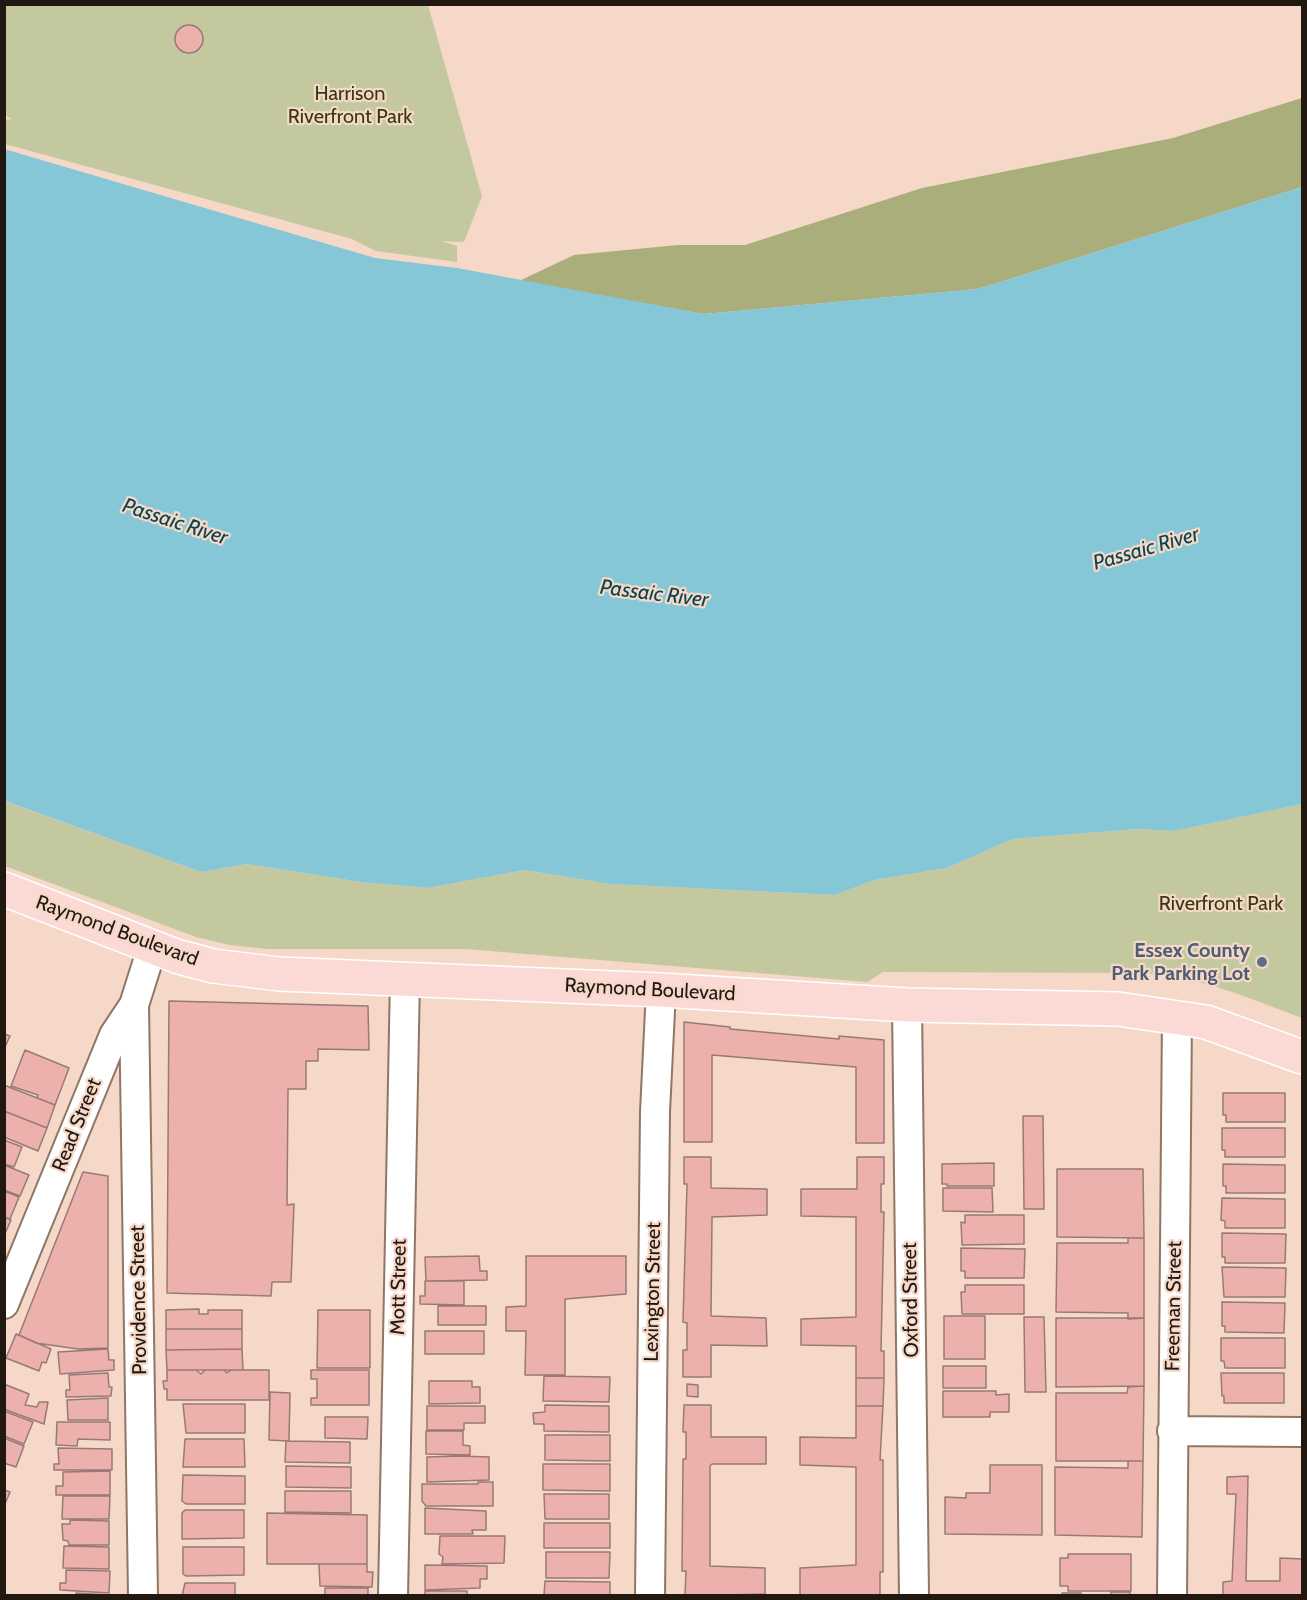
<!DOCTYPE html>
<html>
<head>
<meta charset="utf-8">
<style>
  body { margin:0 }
  #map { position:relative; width:1307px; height:1600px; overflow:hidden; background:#f5d8c7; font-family:Cabin,sans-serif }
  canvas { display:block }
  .frame { position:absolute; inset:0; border:6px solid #221812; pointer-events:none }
</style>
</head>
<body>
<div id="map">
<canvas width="1307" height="1600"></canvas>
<div class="frame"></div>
</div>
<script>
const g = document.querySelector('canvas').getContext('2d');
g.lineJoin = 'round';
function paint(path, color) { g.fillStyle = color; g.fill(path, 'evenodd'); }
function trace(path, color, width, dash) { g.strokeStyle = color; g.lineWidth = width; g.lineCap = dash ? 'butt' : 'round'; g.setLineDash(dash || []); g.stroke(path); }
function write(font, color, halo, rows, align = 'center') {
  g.font = font + ' Cabin,sans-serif'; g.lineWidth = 4.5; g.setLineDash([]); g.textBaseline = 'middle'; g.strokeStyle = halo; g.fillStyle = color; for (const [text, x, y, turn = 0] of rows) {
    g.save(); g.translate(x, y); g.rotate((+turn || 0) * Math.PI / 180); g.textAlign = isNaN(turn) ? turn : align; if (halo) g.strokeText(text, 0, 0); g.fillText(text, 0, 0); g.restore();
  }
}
paint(new Path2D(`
  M4,5H428L482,196L464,242L441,241L457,246V262L376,251L352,239L5,144V120L12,119L5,115Z
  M4,801L201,872L247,864L361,882L428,888L524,870L610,884L835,895L874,880L947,868L1012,839L1137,829L1174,831L1302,804V1018C1251,999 1201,977 1147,973L883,972L867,982L466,949H267L230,945L196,937L5,866Z`), '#c4c89e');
paint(new Path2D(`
  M1302,98V187L978,289L704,314L519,281L574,255L678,245H745L922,188L1173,138Z`), '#aaae7b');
paint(new Path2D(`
  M4,149L375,258L457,268L704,314L978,289L1302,187V804L1174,831L1137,829L1012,839L947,868L874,880L835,895L610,884L524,870L428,888L361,882L247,864L201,872L5,801Z`), '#85c7d7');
const building = new Path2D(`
  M175 39a14 14 0 1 1 28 0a14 14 0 1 1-28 0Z
  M169,1001L368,1006L369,1050L318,1049V1061H306V1089H288L287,1205L294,1204L291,1282H272L271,1296L167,1293Z
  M684,1022L730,1027V1029L839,1039V1036L884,1040V1143H856V1067L712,1055V1142H684Z
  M4,1034L10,1036L4,1049Z
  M25,1050L69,1068L55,1105L37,1098L38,1095L11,1086Z
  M4,1085L55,1105L47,1128L4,1111Z
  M1223,1093H1285V1122H1226V1115H1223Z
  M4,1111L47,1128L38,1151L4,1137Z
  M1023,1116H1043L1044,1209H1024Z
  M1222,1128H1285V1157H1225V1150H1222Z
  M4,1140L22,1147L14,1167L4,1164Z
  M684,1157H711V1188L767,1189V1215L712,1217L711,1316L766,1318L767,1346L711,1345V1377H683V1350H687V1323L683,1322L687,1184H684Z
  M857,1157H884V1184H881V1212H884L881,1351H884V1378H856V1346L801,1345V1319L856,1317V1217L801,1216V1189H857Z
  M994,1163V1186H947V1184H942V1164Z
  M1223,1164L1285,1165V1193H1226V1186H1223Z
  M4,1165L29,1175L20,1196L4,1190Z
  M1057,1169H1143L1144,1238L1057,1237Z
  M83,1172L108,1176V1348L78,1349L36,1343L19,1335Z
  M943,1188H992L993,1212L943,1211Z
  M4,1191L19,1197L10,1219L4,1217Z
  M1222,1198L1285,1199V1228H1225V1221L1221,1220Z
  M965,1215H1024V1244L962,1245L961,1222L965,1223Z
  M4,1217L11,1220L4,1236Z
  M1222,1233L1286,1234L1285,1263H1225V1257H1222Z
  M1128,1238H1144V1318L1128,1319V1313L1056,1312L1057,1243H1128Z
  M961,1248L1025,1249L1024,1278H965V1271H961Z
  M479,1256L480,1271H487V1280L426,1281L425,1257Z
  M526,1256H626V1294L565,1299V1375H525L526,1331H506V1307L526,1306Z
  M1222,1267L1286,1268L1285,1297H1224Z
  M425,1281H464V1305L420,1304V1296H425Z
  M965,1285H1024V1314H962L961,1292H965Z
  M1222,1302L1285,1303L1284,1333L1225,1332V1326H1222Z
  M438,1306H486V1325H438Z
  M199,1309V1314H208V1310H242V1329H166V1310Z
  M318,1310H370V1368H317Z
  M944,1316H985V1359H944Z
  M1024,1317H1044L1046,1392H1025Z
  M1056,1318H1144V1386L1056,1387Z
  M166,1329H242V1349L166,1350Z
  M425,1331H484V1354H425Z
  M16,1334L51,1349L46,1363L42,1362L39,1371L6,1358Z
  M1221,1338H1285V1368H1225L1224,1361H1221Z
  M108,1349L109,1360H114V1370L60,1374L58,1352Z
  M242,1349L243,1370H167L166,1350Z
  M943,1366H986V1388H943Z
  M167,1370H196L201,1374L205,1370H224L227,1373L231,1370H269V1400H167V1389H164L163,1381H167Z
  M311,1370H369V1405H311V1398H317V1379H311Z
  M108,1373L109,1387H112L111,1396L66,1397V1390H70L69,1375Z
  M1221,1373H1284V1403H1224V1396H1222Z
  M544,1376L610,1377L609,1402L543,1401Z
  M856,1378H884L883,1406H856Z
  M429,1381H472V1387H480V1403L429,1404Z
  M4,1384L29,1394L25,1405L37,1407L39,1402H48L44,1424L4,1409Z
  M687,1384L698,1385V1397L687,1396Z
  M1144,1386L1143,1461H1056V1393H1127L1128,1387Z
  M943,1391H996V1395L1009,1394V1412H990V1417H943Z
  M270,1392L290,1393L289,1441L269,1440Z
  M108,1398V1420H68L67,1400Z
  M183,1404H245V1433H186Z
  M545,1405L609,1406V1432L544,1431V1424H534L533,1413L545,1412Z
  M684,1405H711V1437H766V1464H712L710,1466V1566L765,1568V1594L685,1596L686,1571H682L683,1459H686V1432H683Z
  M427,1406H485V1423H464V1430H427Z
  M856,1406H883L880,1460H883V1572H880V1596L800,1595V1568L856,1565V1467L800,1465V1437L856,1438Z
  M4,1411L33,1422L24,1444L4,1436Z
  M325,1417H368L367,1439L325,1438Z
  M57,1422H110V1440L78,1439L77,1446L56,1445Z
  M426,1431H463V1445L470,1446V1455L426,1454Z
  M545,1435H610V1461L545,1460Z
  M4,1438L24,1446L16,1467L4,1463Z
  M185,1439H244L245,1467H183Z
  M286,1441L350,1442V1463L285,1462Z
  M58,1448L112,1449V1470H54V1464H59Z
  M459,1456L489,1457V1480L427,1482V1457Z
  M1128,1461H1143L1142,1537L1055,1535V1467L1128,1468Z
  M543,1464H610V1491L543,1490Z
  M990,1465H1042V1535L945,1534V1497L966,1498V1493H990Z
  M286,1466L351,1467V1488L286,1487Z
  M110,1471V1495H56V1486H63V1472Z
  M183,1475L245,1476V1504H186L182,1501Z
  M1248,1476L1246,1581H1280V1558L1302,1559V1596H1223V1582L1232,1581L1236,1494H1227V1477Z
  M478,1482H493V1506H426L422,1501V1484H478Z
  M4,1490L10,1492L5,1504H4Z
  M285,1491H351V1513L285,1512Z
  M544,1494H609V1519H545Z
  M63,1496H110L109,1519H62Z
  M425,1508L486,1511V1530H472L473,1534H425Z
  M185,1510H244V1538L182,1539V1513Z
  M267,1513L367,1515V1564H267Z
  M70,1520L109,1521V1545H69L68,1541L63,1540L62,1524H70Z
  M544,1523H610V1548H544Z
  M440,1536H505L504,1563L442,1564L443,1557L439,1554Z
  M64,1546L109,1547V1569L63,1568Z
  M183,1547H244V1575L186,1576L183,1574Z
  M546,1552H610L609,1578H546Z
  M1068,1554H1131V1591H1068V1586H1060V1558H1068Z
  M319,1564H367V1572H373L372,1587L320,1586Z
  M425,1565L487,1566V1579H480V1588L425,1590Z
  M66,1570L110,1571L109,1593L60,1590V1583H66Z
  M545,1581L610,1582V1596H544Z
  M185,1583H235V1596H182Z
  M325,1588H368V1596H325Z
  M425,1591H467V1595L500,1596H425Z
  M1111,1592H1130V1596H1111Z
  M76,1593L109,1595V1596H76Z
  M1062,1593H1081V1596H1062Z`);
paint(building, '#ecb1ac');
trace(building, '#987977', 1.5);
const minor = new Path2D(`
  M134,1005L143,1596
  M907,1005L914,1596
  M4,1304L114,1035L134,1005L152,948
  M1172,1431L1302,1432
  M393,1596L405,978
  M650,1596L655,1112L661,990
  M1172,1596L1177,1016`);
const major = new Path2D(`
  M4,889L176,956L213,966L279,974L661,990L907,1005L1118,1009L1206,1022L1302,1057`);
trace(minor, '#8f7666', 32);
trace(major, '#fff', 36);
trace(minor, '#fff', 28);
trace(major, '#fbdad6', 33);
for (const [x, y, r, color] of [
  [1262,962,6,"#5c6f8a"]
]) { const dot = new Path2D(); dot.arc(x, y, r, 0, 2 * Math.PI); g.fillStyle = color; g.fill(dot); trace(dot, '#f5d8c7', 2); }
write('20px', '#363910', '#f5d8c7', [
  ["Harrison",350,94],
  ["Riverfront Park",350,117],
  ["Riverfront Park",1221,904]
]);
write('20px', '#221812', '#f5d8c7', [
  ["Raymond Boulevard",117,931,20],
  ["Raymond Boulevard",650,990,3],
  ["Read Street",77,1125,-68],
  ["Mott Street",399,1287,-89],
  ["Lexington Street",653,1292,-89],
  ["Providence Street",139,1300,-91],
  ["Oxford Street",911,1300,-91],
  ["Freeman Street",1174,1306,-89]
]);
write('bold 20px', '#4e5e75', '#f5d8c7', [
  ["Essex County",1250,951],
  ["Park Parking Lot",1250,974]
], 'right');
write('italic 21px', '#084551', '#f5d8c7', [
  ["Passaic River",175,522,18],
  ["Passaic River",1146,549,-16],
  ["Passaic River",654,594,7]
]);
</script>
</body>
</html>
